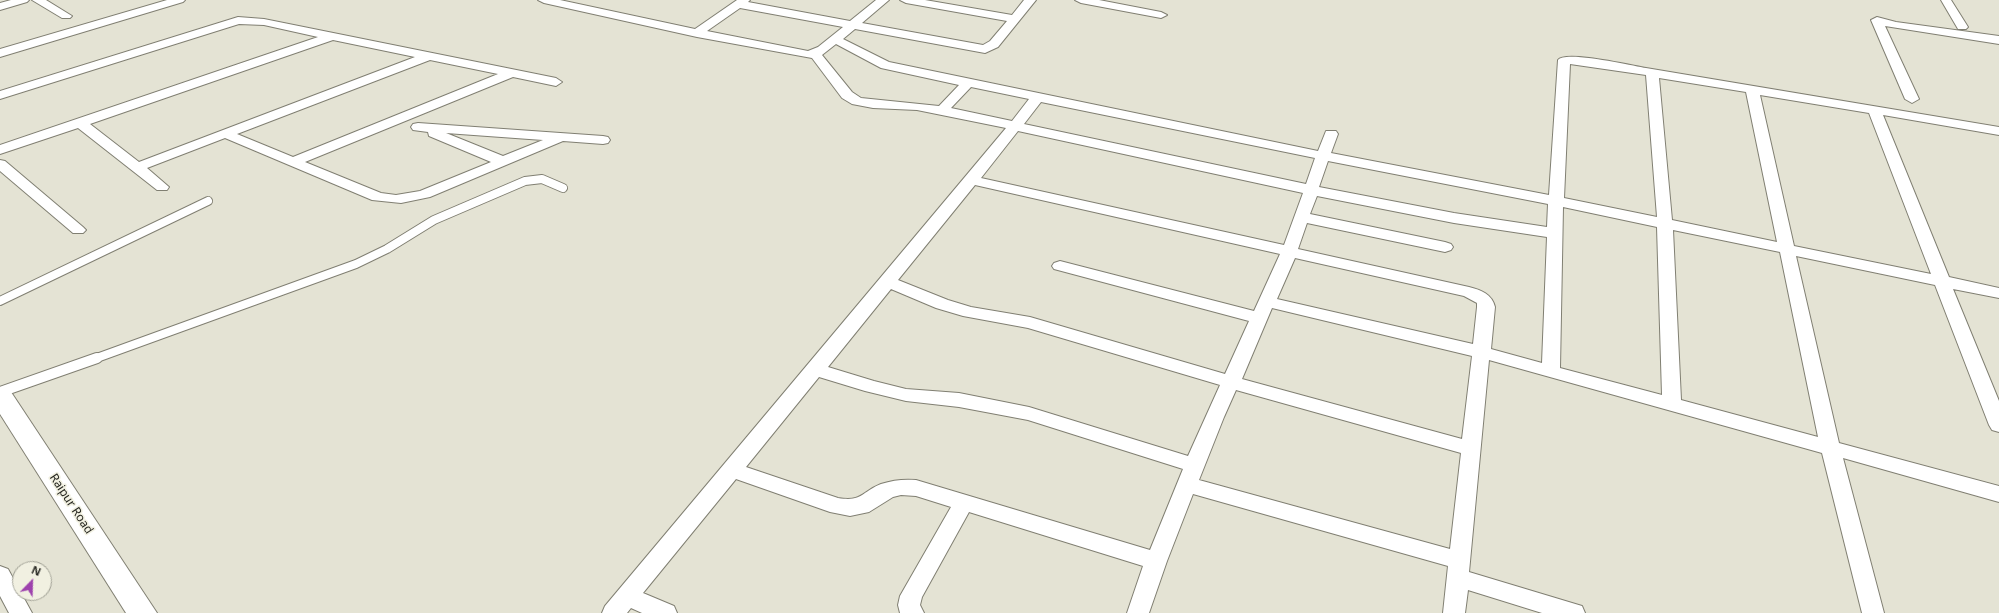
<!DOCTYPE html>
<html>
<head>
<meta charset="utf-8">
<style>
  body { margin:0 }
  #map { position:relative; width:1999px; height:613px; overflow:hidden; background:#e4e3d4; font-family:"Noto Sans",sans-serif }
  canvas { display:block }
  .north { position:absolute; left:12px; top:561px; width:40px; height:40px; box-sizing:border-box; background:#f1f0e1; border:1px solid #a0a094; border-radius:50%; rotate:23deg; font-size:11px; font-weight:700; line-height:16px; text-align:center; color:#272721 }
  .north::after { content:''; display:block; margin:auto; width:14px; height:18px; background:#9e42ad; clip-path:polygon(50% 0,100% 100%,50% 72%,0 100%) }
</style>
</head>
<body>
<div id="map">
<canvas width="1999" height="613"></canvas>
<div class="north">N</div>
</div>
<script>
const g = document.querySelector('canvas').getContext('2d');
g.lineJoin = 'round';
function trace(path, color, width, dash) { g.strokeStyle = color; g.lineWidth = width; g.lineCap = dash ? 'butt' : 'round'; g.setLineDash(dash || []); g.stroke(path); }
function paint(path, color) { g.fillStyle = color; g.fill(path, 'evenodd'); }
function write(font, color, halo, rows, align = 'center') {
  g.font = font + ' "Noto Sans",sans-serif'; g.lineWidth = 3; g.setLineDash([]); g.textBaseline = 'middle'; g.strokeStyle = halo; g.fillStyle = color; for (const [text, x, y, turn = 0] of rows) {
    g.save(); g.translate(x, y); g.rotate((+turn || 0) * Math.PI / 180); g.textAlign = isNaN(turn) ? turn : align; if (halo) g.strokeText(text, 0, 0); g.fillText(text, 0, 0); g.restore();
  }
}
const laneFar1 = new Path2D(`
  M0,301L208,201
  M94,359L356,264L387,249L434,220L525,181L542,179L563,188`);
const lane = new Path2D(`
  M0,392L97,358`);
const street = new Path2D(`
  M11,0H29L27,2L0,10V3Z
  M32,0H46L72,16L70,18H62Z
  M167,0H185L183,2L0,57V49Z
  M538,0H560L695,29L737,0H750L748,2L850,21L876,0H889L862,23L983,45L990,41L1007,21L906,3L900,0H925L1012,15L1024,0H1036L998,47L985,53L855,29L843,39L889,62L1318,151L1326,131H1336L1338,134L1331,153L1549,195L1558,60C1565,50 1633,66 1646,68C1763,88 1881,107 1999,127V135L1883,115L1949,277L1999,288V298L1953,289L1999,401V432L1992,430L1989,425L1935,285L1796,256L1839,443L1999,486V502L1843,458L1884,613H1862L1822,453L1489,360L1469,572L1582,606L1585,613H1542L1468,590L1465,613H1443L1448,566L1193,494L1167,561L1149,613H1127L1143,566L969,512L922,597L920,605L924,613H900L898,605L900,596L951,507L916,496L901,495L893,497L869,512L850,516L830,512L736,479L643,593L674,606L677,613H642L631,608L627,613H602L605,606L1006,128L917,110L873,108L852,104L842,98L812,58L697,37L544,3ZM740,8L843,27L818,47L808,51L707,31ZM836,44L881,68L959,85L939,106L861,98L852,92L822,55ZM1570,64L1646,75L1657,217L1564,198ZM1659,78L1746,92L1777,242L1672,220ZM971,87L1029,99L1012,121L951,108ZM1760,95L1869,113L1931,274L1794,246ZM1041,102L1315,158L1306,184L1024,124ZM1018,131L1303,193L1284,245L981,178ZM1328,161L1548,204L1547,227L1454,213L1319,187ZM975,185L1280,254L1254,311L1060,261L1054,263L1052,266L1054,269L1249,321L1225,374L1030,317L971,307L948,300L898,280ZM1317,196L1454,223L1547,237L1542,363L1491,349L1495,307C1492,294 1481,290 1469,287L1298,249L1307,223L1445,252L1451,250L1453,247L1451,244L1445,242L1310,214ZM1563,207L1657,227L1662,395L1560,368ZM1673,230L1780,252L1818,437L1681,400ZM1295,258L1464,296L1477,303V307L1473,344L1277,299ZM891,289L936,308L963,316L1028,328L1220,385L1188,456L1029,407L959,393L906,389L874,381L828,367ZM1272,308L1472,356L1462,439L1242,379ZM819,377L865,391L906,401L959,407L1028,420L1183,469L1150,550L916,480C904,479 893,480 881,484C861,492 863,502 838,498L746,467ZM1236,390L1461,453L1450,549L1199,480L1224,417Z
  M1075,0H1099L1161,12L1167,15L1161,18L1081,3Z
  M1941,0H1951L1968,27L1966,29H1958Z
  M238,17L264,19L556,78L562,82L556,86L513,77L305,162L381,193L396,195L420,191L491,162L429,136L428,132L413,130L411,127L413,124L418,123L603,136L608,137L610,140L608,143L603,144L563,141L430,197L401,203L372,200L225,138L147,168L169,187L167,190H157L78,128L0,154V145L318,37L264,25L239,24L0,99V91ZM333,40L415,57L139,162L90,124ZM430,60L498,74L293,157L237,134ZM446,133L543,140L503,156Z
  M1877,17L1896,22L1999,36V44L1885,26L1919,99L1912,103L1905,99L1871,20Z
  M0,160L5,161L83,227L86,230L83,233H73L0,171Z
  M0,566L8,569L32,613H9L0,596Z`);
const secondary = new Path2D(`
  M0,387L9,389L157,613H126L0,414Z`);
trace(laneFar1, '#807f72', 10);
trace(lane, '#807f72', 12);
trace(street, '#807f72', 2);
trace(secondary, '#807f72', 2);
trace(laneFar1, '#fff', 8);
trace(lane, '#fff', 10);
paint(street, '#fff');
paint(secondary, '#fff');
write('12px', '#272721', '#f1f0e1', [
  ["Raipur Road",71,504,57]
]);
</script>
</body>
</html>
